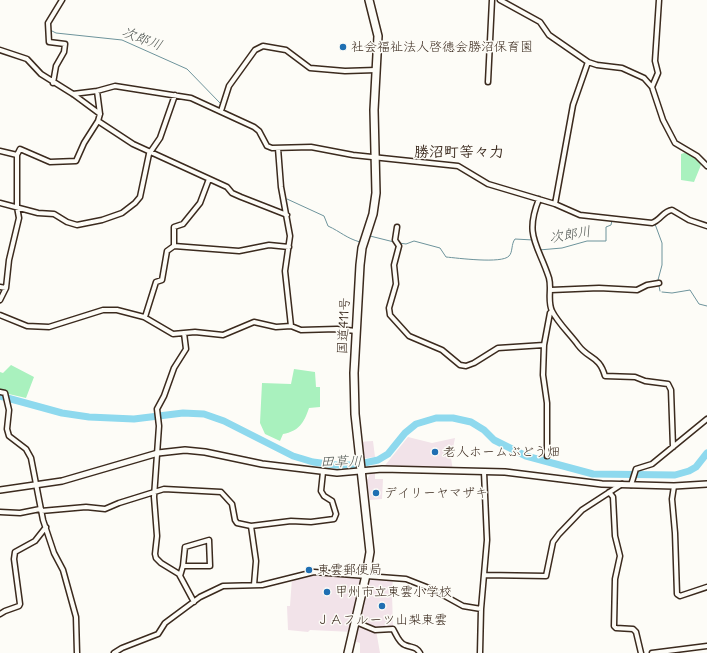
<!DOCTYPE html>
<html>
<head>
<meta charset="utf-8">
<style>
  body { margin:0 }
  canvas { display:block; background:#fdfcf7 }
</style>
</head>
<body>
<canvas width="707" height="653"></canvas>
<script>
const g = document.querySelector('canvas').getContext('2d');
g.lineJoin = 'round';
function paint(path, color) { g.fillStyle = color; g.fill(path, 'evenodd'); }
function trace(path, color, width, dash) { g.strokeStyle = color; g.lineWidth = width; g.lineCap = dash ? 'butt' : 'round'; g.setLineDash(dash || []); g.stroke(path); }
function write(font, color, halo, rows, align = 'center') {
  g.font = font + ' Delius,"Klee One",sans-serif'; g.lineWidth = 3; g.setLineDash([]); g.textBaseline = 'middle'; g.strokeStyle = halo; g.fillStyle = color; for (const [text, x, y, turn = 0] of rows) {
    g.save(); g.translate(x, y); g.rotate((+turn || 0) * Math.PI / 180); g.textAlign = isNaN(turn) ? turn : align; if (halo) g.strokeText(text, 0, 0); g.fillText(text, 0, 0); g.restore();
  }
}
paint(new Path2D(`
  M408,437L432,443L455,438L451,458L453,471L382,469Z
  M373,441L375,457L359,459L357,442Z
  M375,473V479H383L382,499L370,500L367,480L370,474Z
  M314,572L393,578L392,592L393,629L376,630L380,653H360V643L351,640L353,632L310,630L308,632L288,630L287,606H290L292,578Z`), '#f2e3e9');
paint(new Path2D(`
  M687,152L699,160L701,165L694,182L681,180V154Z
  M11,365L34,377L26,398L0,392V372L3,373Z
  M294,369L315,372L316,387H320V407L309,408C304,423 299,431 283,434L280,441L265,434L260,423L262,383L291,384Z`), '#a9f1be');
trace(new Path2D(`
  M50,30L56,33L122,40L187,69L220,103
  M225,111L260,128L264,136
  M268,143L272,146
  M276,151L278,178
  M279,189L280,193
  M287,199L324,216L328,226C341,232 346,238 360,242L361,239
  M655,224L662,243V265L658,280
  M370,236L394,242
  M399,243L406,244L414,241L440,248L446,257C457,258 502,264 509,256C513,252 511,244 515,239L533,240
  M539,250L562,248L587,241H606V227L611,225L612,220
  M659,286L660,291
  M662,292L672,293L690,290L699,304L707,306`), '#6d939b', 1);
trace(new Path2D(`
  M0,396L62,413L89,417L134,419L183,413L204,414L224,421L293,456L313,462L336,465H355L378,460L388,454L405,433L416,424L436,418H453L471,422L484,430L494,440L526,456L593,474L675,475L689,471L696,467L707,453`), '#8ed9ee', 7);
const minor = new Path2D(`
  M500,0L540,22L549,35L588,62L597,65L622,68L644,78L652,87L663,120L675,143L697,156L707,166
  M0,50L27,59L41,74L73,94L100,114
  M488,82L492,0
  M53,83L56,66L64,52L65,44L49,42L48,23L62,0
  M652,87L658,73L655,61L659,0
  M73,94L97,91L115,86L191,98L254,127L259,131L267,146L272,148L311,147L353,155L458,166L488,184L555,204L580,215L652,223C661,220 663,211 672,210L689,220L707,226
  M221,111L229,86L255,50L263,46L286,50L310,68L345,71L376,70
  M98,121L133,144L227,187L232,193L241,197L287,215
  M278,148L281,187L290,236L285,271L291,326
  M0,151L17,155
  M539,199C524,236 538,244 549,278C552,289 547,300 552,311C558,323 570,334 578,345C589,360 599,355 605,376L635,377L645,381L668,384L671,390L673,447
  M0,203L38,213L54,214L67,222L77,225L102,220L122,213L135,203L140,197L149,154L160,138L175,95
  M555,204L573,105L588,62
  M397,227L395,240L399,246L394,265L396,284L389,308L390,315L409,336L442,350L460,365L466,366L474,363L498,348L544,345
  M174,246L239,251L269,245L289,247
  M0,287L6,288
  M551,290L599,288L637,290L647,285L659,283
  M0,300L6,288L9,260L19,218L17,207V155L20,149L50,162L76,161L84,143L98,121L100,114L97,91
  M0,315L27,326L49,327L103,310H117L144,317L173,334L184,333L186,349L174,368L164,396L157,409L159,426L154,497L157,536L155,554L156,558L161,563L179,574L194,602
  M145,317L156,282L162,280L167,251L174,246V227L183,224L200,203L209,179
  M184,333L195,332L223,335L254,322L276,327L291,326L301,330L337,329L356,331
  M0,392L5,393L9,410L7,429L9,436L26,449L31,458L43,520L54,553L63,570L76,617L77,653
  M547,456V403L543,375L544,345L550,313L552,311
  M631,485L636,469L652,464L707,419
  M674,486L672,499L675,533L677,594L680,596L707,587
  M609,492L613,497L615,536L620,556L615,579L614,626L616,628L633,629L636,632L641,653
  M41,511L86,507L105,509L119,503L164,489L221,492L232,504L235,520L237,523L251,526L256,561L254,585
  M0,512L20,513L40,509
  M251,526L291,521L311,522L334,519L336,514L332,501L324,496L321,491L323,472
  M485,575L546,576L553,542L559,534L582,510L622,484
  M180,576L183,566L185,547L209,540L210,566H183
  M0,614L5,611L19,606L20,604L14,559L15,552L35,541L46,527
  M356,622L375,630L393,629C396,634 399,643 405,645C412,648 416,646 420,653
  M114,653L122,648L158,634L165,623L200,597L223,586L262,585L314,572L406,579L434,590L463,606L481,609
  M480,653L481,609L487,540L484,472
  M652,653L707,646`);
const tertiary = new Path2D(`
  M0,490L62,481L158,453L185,450L205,452L262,464L337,473L382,469L505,472L602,484L674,486L707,484`);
const trunk = new Path2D(`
  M348,653L366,575L370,552L355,414L354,373L360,265L362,248L373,214L376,193L374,110L378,36L369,0`);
trace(minor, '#3b2a1e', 7);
trace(tertiary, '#3b2a1e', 8);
trace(trunk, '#3b2a1e', 10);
trace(minor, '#fdfcf7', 4);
trace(tertiary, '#fdfcf7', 5);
trace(trunk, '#fdfcf7', 7);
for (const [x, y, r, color] of [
  [343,47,4,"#1f6fb2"],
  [435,452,4,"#1f6fb2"],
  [376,493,4,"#1f6fb2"],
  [309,570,4,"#1f6fb2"],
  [327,592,4,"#1f6fb2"],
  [382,606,4,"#1f6fb2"]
]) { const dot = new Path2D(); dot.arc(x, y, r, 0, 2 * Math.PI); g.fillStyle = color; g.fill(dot); trace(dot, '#fdfcf7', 1.5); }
write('13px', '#3b2a1e', '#fdfcf7', [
  ["社会福祉法人啓徳会勝沼保育園",351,47],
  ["老人ホームぶどう畑",443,452],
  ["デイリーヤマザキ",384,493],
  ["東雲郵便局",317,570],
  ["甲州市立東雲小学校",335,592],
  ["ＪＡフルーツ山梨東雲",382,620,"center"]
], 'left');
write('13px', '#3b2a1e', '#fdfcf7', [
  ["国道411号",344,326,-87]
]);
write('italic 14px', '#505652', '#fdfcf7', [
  ["次郎川",142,39,21],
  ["次郎川",570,235,-9],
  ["田草川",341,462]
]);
write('bold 15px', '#3b2a1e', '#fdfcf7', [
  ["勝沼町等々力",459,153]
]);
</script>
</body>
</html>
